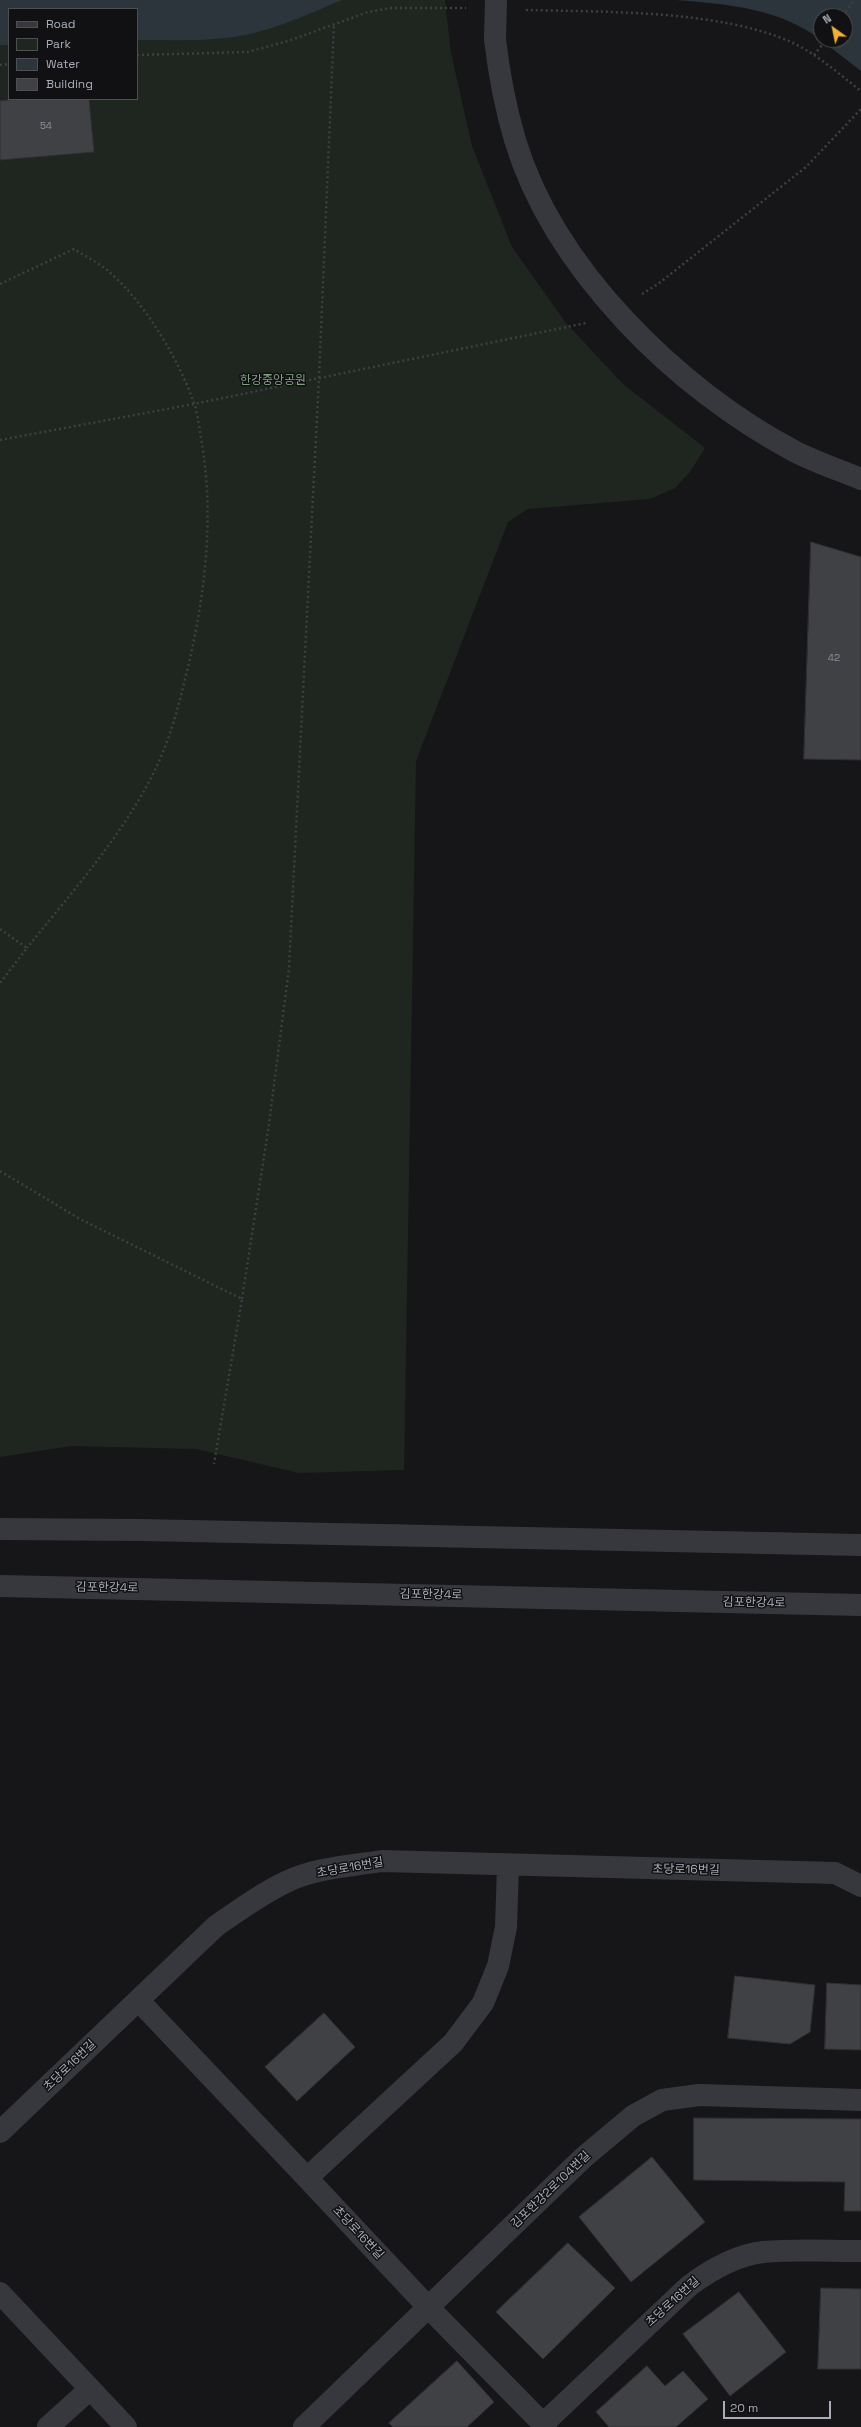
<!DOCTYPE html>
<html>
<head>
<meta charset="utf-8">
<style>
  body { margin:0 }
  #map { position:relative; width:861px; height:2427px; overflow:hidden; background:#161618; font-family:"Space Grotesk",sans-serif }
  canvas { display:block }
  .legend { position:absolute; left:8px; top:8px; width:130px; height:92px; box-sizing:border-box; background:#111113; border:1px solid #4d4f55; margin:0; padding:5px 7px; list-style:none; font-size:12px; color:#a8adb8 }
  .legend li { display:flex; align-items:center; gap:8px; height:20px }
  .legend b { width:20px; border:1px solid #4d4f55 }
  .north { position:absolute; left:813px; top:8px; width:40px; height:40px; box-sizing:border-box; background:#111113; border:1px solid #4d4f55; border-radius:50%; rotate:327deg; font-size:11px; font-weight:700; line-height:16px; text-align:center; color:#a8adb8 }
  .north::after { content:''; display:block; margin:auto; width:14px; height:18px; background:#f2b134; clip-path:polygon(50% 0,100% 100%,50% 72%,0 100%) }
  .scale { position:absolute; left:723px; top:2401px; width:108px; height:18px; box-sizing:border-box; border:2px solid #a8adb8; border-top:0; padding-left:5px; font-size:12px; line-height:14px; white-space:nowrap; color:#a8adb8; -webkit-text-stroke:3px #111113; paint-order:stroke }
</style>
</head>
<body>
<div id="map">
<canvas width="861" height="2427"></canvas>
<ul class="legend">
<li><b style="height:5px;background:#37383d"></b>Road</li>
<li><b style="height:11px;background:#1e261f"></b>Park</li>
<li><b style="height:11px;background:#2c353c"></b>Water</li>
<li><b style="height:11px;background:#404145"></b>Building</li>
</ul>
<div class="north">N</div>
<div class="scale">20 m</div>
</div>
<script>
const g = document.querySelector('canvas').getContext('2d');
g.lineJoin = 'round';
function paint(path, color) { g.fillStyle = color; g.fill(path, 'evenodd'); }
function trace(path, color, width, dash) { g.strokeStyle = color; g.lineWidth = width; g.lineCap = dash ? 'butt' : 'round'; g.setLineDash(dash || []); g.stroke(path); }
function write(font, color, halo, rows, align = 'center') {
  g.font = font + ' "Space Grotesk","Noto Sans KR",sans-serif'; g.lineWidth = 3; g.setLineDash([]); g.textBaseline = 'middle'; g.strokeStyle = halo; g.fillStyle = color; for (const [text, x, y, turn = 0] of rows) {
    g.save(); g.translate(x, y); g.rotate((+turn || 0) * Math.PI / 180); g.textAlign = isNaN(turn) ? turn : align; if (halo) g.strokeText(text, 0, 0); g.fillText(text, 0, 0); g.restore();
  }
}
paint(new Path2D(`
  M0,0H445L451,53L472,146L512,247L566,323L623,384L705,448L690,472L675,488L650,499L528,509L508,522L416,761L404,1470L299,1473L196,1449L71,1446L0,1457ZM9,9H137V99H9Z`), '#1e261f');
paint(new Path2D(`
  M0,0H342C312,13 282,26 250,34C214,42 174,40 137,40V9H9V45H0Z
  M676,0H861V71L821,40H845V16H821V40C780,8 725,4 676,0Z`), '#2c353c');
const building = new Path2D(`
  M18,99H89L94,152L0,160V101Z
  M811,542L861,557V760L804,759Z
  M735,1976L815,1985L810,2032L790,2044L728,2038Z
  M827,1983L861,1985V2050L825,2049Z
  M324,2013L355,2047L297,2101L265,2067Z
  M694,2118L861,2119V2211H844L845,2182L694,2180Z
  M652,2157L705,2222L631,2282L579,2217Z
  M568,2243L615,2288L543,2359L496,2312Z
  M821,2288L861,2289V2369H818Z
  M739,2292L786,2352L730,2396L683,2334Z
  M457,2361L494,2402L467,2427H393L389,2423Z
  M647,2366L665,2386L683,2371L708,2399L676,2427H609L596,2412Z`);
paint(building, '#404145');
trace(building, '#303034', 1);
trace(new Path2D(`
  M526,10C606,12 719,10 791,42C817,54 839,74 861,91
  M843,16L854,0
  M137,55L248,52L288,41L368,12L390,8H466
  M814,55L826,40
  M0,65L9,64
  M0,284L74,249C85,256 97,262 107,270C144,301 178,358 194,403C198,414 199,427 201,438C215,517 205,598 186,675C179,704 172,732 160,759C129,829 74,889 27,948
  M642,294L658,284L806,167L861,109
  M0,440L194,404L586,323
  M0,929L27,948L0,983
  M0,1171L80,1219L242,1299L214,1464
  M242,1299L269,1124L289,968L319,378L334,24`), '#3d3f44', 2.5, [2, 3]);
trace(new Path2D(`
  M495,39C499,74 505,106 515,140C554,269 677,389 794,451C815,462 839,470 861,479
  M0,1529L141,1530L861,1545
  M0,1586L861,1605
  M139,2001L307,2178L453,2043L483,2003L498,1966L506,1927L508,1866
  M0,2132L216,1926C239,1910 261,1894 286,1882C315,1868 350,1866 382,1861L835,1873L861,1886
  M307,2178L429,2308L546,2427
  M0,2293L126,2427
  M543,2424L689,2286C709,2271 737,2255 763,2252C795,2249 829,2251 861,2251
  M48,2427L89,2390
  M304,2427L584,2157L633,2116L662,2100L699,2095L861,2100`), '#37383d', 22);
trace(new Path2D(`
  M495,39L496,0`), '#37383d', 22);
write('10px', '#8e929b', null, [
  ["54",46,126],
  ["42",834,658]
]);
write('12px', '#7fa381', '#111113', [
  ["한강중앙공원",273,381]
]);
write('12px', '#a8adb8', '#111113', [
  ["김포한강4로",107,1588,1],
  ["김포한강4로",431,1595,1],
  ["김포한강4로",754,1603,1],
  ["초당로16번길",350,1868,-10],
  ["초당로16번길",686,1870,1],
  ["초당로16번길",70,2066,-44],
  ["김포한강2로104번길",551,2190,-44],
  ["초당로16번길",358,2233,47],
  ["초당로16번길",673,2302,-42]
]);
</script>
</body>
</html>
